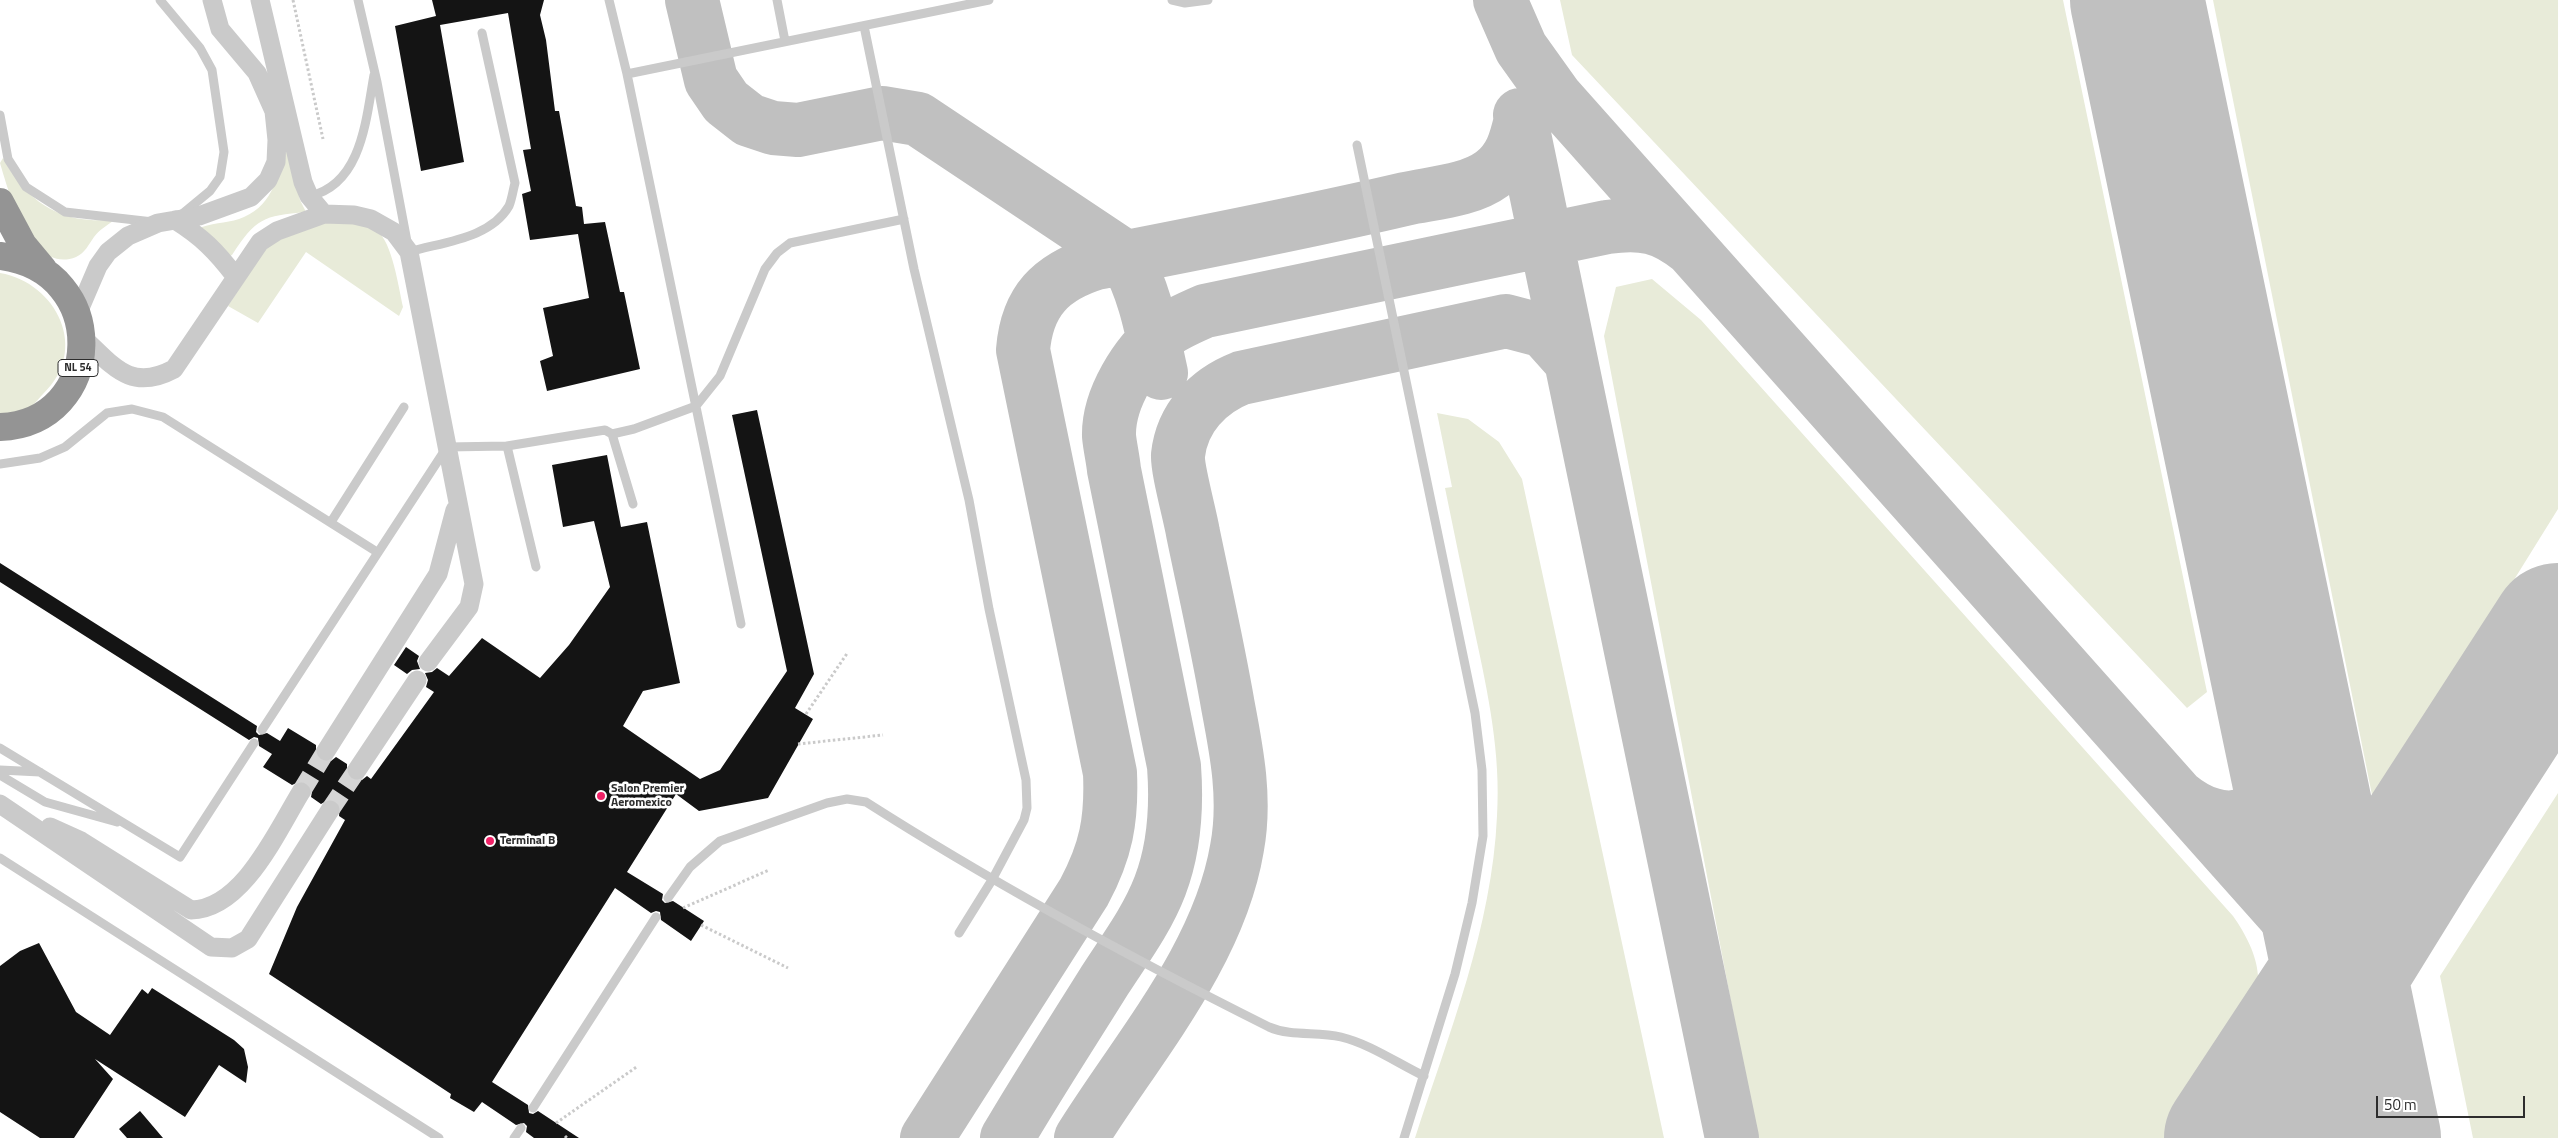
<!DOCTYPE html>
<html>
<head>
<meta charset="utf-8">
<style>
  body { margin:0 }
  #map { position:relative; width:2558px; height:1138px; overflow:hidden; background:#fff; font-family:"Titillium Web",sans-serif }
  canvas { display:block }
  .scale { position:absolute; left:2376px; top:1096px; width:149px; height:22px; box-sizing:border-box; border:2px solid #2d2d2d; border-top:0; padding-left:6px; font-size:15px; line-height:18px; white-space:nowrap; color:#2d2d2d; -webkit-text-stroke:4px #fff; paint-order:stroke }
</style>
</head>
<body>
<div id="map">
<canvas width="2558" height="1138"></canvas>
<div class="scale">50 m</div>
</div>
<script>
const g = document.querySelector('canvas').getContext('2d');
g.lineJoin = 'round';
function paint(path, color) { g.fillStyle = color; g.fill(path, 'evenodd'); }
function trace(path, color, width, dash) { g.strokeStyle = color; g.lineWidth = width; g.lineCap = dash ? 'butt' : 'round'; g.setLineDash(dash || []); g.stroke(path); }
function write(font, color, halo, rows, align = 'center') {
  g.font = font + ' "Titillium Web",sans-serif'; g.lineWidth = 5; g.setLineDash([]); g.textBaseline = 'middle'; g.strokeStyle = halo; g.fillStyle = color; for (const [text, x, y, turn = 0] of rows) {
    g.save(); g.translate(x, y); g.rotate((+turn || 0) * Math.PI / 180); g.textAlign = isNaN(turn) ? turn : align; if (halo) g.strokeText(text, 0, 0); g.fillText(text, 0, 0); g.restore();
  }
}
paint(new Path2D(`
  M1560,0H2063L2207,692L2187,708L1572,55Z
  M2213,0H2558V509L2374,805Z
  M288,146L300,200L306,212C263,216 256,218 232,255L228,257L201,231L202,227C216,222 231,223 244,217C274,204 278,173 288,146Z
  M3,158C22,193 50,218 91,220C99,221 107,219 114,220C108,225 99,230 94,237C89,244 85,253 76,257C31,275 9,193 0,163Z
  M328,222C344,222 364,221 377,231C392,241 399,289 403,307L399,316L306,252L258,323L228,306L270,239Z
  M0,273C57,283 90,350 43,394C38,399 33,407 26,410C19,414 8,414 0,416Z
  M1652,279L1701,320L2233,916C2245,933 2257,955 2258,976C2258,1026 2201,1096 2174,1138H1757L1604,336L1616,287Z
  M1437,413L1468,419L1499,442L1522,479L1664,1138H1415C1449,1033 1492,928 1497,816C1501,754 1488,693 1475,633C1465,585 1455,537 1445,488L1452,487Z
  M2558,793V1138H2473L2440,976Z`), '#e8ebd9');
trace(new Path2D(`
  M692,0L711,80L726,102L749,120L773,128L798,130L882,113L918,119L1125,257C1146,293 1152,333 1161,373
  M1500,0L1521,48L1556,97L2298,931L2324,966L2333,983L2351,1029
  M1520,115L1732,1138
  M2178,796C2223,833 2270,822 2282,763C2286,743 2284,722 2283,701
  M927,1138L1084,892C1106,851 1112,820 1110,773L1023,350C1027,301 1051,277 1096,263C1199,243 1303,223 1405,199C1432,193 1469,191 1492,174C1511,160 1516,141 1521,119
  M1007,1138C1038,1085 1072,1033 1105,980C1125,949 1147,920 1160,886C1175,847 1177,807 1174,766L1114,470C1113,459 1110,447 1109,436C1108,399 1136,354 1164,332C1177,323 1191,317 1205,311L1607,227C1642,222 1663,226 1691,249
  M1081,1138C1138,1047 1219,955 1237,848C1246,800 1237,753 1228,706C1218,648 1205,591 1193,533C1190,515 1177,469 1178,455C1182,418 1208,391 1241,378L1506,321L1544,331L1569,359`), '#c0c0c0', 54);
trace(new Path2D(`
  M2137,0L2374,1138
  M2231,1138L2339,974L2415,851L2558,630`), '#c0c0c0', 134);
paint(new Path2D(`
  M432,0H544L540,15L546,40L555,111H559L576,206L582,207L584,224L605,222L620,292H624L640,369L547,391L540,361L553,356L543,308L589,298L578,234L530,240L522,194L531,191L523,150L531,149L508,13L440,25L464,162L421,171L395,26L436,16Z
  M757,410L814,674L795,708L813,719L768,798L699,811L676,794L627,872L663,894L662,900L665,903L673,901L704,921L691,941L661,920L660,912L656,911L651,913L615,888L492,1082L528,1105L529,1113L533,1114L538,1111L579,1138H534L526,1132L527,1126L524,1123L516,1125L482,1102L474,1112L450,1098L451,1094L269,974L297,907L345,820L339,816L340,804L330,799L321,804L311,797L312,792L307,783L301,781L292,785L263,767L272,754L259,746L258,738L254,737L249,740L0,582V563L257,726L256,732L259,735L267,733L280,741L288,728L316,745V756L320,761H331L336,757L347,764V775L351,780H362L367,776L371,779L434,692L426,687L428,680L425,673L432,672L437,668L449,676L482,638L540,678L569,645L610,587L594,521L563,527L552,465L607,455L621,527L647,522L680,683L643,691L623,726L700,779L720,770L787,671L732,415Z
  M406,647L419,656L417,661L420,669L412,670L407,674L394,665Z
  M39,943L76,1012L110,1035L142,989L148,994L152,988L234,1040L244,1049L248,1067L246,1083L219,1065L185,1117L95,1059L113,1079L74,1138H40L0,1112V966L20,951Z
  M140,1111L163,1138H127L119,1129Z`), '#141414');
trace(new Path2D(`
  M301,792L326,751
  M330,810L357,770`), '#d5d5d5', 19, [19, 9]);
trace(new Path2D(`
  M293,0L323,139
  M806,714L848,652
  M798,744L883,735
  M683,908L769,870
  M701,925L788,968
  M556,1123L638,1066
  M565,1136L567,1138`), '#cacaca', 3, [2.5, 2.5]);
trace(new Path2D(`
  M160,0L200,48L212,70L224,152L220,177L210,191L181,215
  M358,0L377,82L409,252C442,242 490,239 509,206C512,199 513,190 515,183L482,33
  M609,0L627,74L741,624
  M777,0L785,41
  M1172,0L1185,3L1208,0
  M864,26L914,269L969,500L989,609L1026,780L1027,808L1024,820L992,880L959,933
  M627,74L989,0
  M0,115L8,159L26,187L65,212L153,222
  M1357,145L1475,713L1482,770L1483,836L1472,903L1455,974L1404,1138
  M310,196C362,184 366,119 374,75
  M612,434L634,429L696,406L720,376L765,269L777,253L790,243L904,219
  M507,446L536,567
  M0,464L40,458L65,447L107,413L132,409L163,417L377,552
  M331,522L404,407
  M262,730L447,447L507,446L605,430L612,434L633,504
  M0,748L180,857L254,743
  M0,770L40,772
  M0,775L45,802L117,822
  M0,858L439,1138
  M668,898L690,867L720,841L827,803L847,799L866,802C996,885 1131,958 1269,1027C1292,1037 1317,1031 1341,1037C1370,1044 1397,1063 1424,1076
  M533,1108L656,917
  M514,1138L521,1128`), '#cacaca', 9);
trace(new Path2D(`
  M260,0L303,182L309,196L324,214
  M175,220C202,237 216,251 235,276
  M77,315L98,266L108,252L128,236L158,223L199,216L251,197L268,180L276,162L277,140L274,111L257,73L220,29L212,0
  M81,336C112,364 129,393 174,369L260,242L277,231L324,214L354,215L371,219L394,232L409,252L474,584L469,607L428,662
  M326,751L438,574L455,510
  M357,770L417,680
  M0,804L211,947L232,948L248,939L330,810
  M50,827L81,841L191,910C243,909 277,831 301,792`), '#cacaca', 19);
trace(new Path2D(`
  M0,202L23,245L43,269
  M0,256C112,270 105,423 0,427`), '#949494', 28);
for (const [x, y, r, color] of [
  [601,796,5,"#f02267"],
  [490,841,5,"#f02267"]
]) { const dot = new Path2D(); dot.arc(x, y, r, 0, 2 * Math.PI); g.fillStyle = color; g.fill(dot); trace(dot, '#fff', 2); }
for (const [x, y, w] of [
  [78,368,40]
]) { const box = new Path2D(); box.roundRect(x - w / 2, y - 8.5, w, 17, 4); g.fillStyle = '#fff'; g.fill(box); trace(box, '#2d2d2d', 1); }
write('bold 11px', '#2d2d2d', null, [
  ["NL 54",78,368]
]);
write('bold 12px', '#2d2d2d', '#fff', [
  ["Salon Premier",611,789],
  ["Aeromexico",611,803],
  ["Terminal B",500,841]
], 'left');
</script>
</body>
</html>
